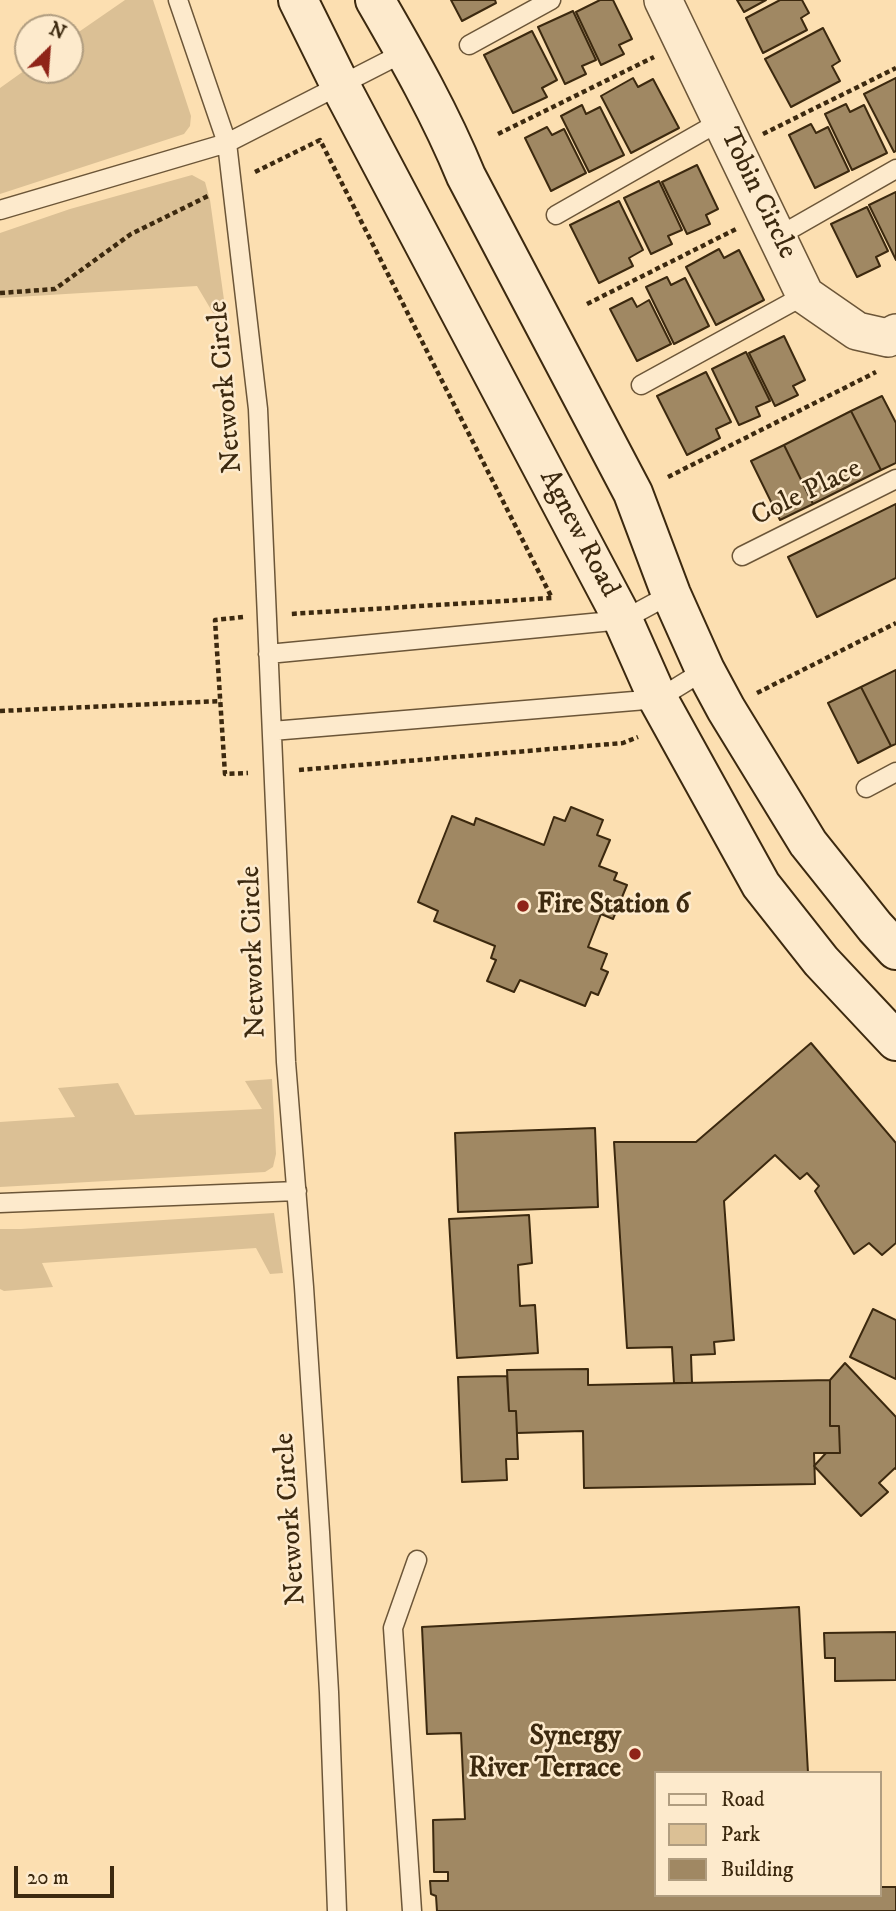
<!DOCTYPE html>
<html>
<head>
<meta charset="utf-8">
<style>
  body { margin:0 }
  #map { position:relative; width:896px; height:1911px; overflow:hidden; background:#fcdfb1; font-family:"IM FELL DW Pica",serif }
  canvas { display:block }
  .legend { position:absolute; left:654px; top:1771px; width:228px; height:126px; box-sizing:border-box; background:#fdeacc; border:2px solid #b09d80; margin:0; padding:9px 12px; list-style:none; font-size:21px; color:#3c290f }
  .legend li { display:flex; align-items:center; gap:14px; height:35px }
  .legend b { width:35px; border:2px solid #b09d80 }
  .north { position:absolute; left:14px; top:14px; width:70px; height:70px; box-sizing:border-box; background:#fdeacc; border:2px solid #b09d80; border-radius:50%; rotate:25deg; font-size:19px; font-weight:700; line-height:28px; text-align:center; color:#3c290f }
  .north::after { content:''; display:block; margin:auto; width:24px; height:32px; background:#8f2418; clip-path:polygon(50% 0,100% 100%,50% 72%,0 100%) }
  .scale { position:absolute; left:14px; top:1866px; width:100px; height:32px; box-sizing:border-box; border:4px solid #3c290f; border-top:0; padding-left:9px; font-size:21px; line-height:24px; white-space:nowrap; color:#3c290f; -webkit-text-stroke:5px #fdeacc; paint-order:stroke }
</style>
</head>
<body>
<div id="map">
<canvas width="896" height="1911"></canvas>
<ul class="legend">
<li><b style="height:9px;background:#fdeacc"></b>Road</li>
<li><b style="height:19px;background:#dbc095"></b>Park</li>
<li><b style="height:19px;background:#a08863"></b>Building</li>
</ul>
<div class="north">N</div>
<div class="scale">20 m</div>
</div>
<script>
const g = document.querySelector('canvas').getContext('2d');
g.lineJoin = 'round';
function paint(path, color) { g.fillStyle = color; g.fill(path, 'evenodd'); }
function trace(path, color, width, dash) { g.strokeStyle = color; g.lineWidth = width; g.lineCap = dash ? 'butt' : 'round'; g.setLineDash(dash || []); g.stroke(path); }
function write(font, color, halo, rows, align = 'center') {
  g.font = font + ' "IM FELL DW Pica",serif'; g.lineWidth = 5; g.setLineDash([]); g.textBaseline = 'middle'; g.strokeStyle = halo; g.fillStyle = color; for (const [text, x, y, turn = 0] of rows) {
    g.save(); g.translate(x, y); g.rotate((+turn || 0) * Math.PI / 180); g.textAlign = isNaN(turn) ? turn : align; if (halo) g.strokeText(text, 0, 0); g.fillText(text, 0, 0); g.restore();
  }
}
paint(new Path2D(`
  M125,0H153L191,116L190,126L184,134L0,194V88L28,68V70H70V38Z
  M192,175L205,182L210,200L225,307L224,313L219,316L213,313L197,286L0,298V233L70,209Z
  M272,1079L276,1154L273,1167L265,1172L0,1187V1122L75,1117L58,1088L118,1083L135,1115L262,1109L245,1081Z
  M274,1213L283,1273L270,1274L256,1248L42,1263L53,1287L4,1291L0,1289V1229H21Z`), '#dbc095');
const building = new Path2D(`
  M451,0H495L496,3L462,21Z
  M600,0H613L632,39L619,45L624,54L601,65L576,12Z
  M737,0H766L744,12Z
  M780,0H802L809,13L801,18L807,30L763,53L746,18Z
  M573,11L596,60L582,66L586,74L565,84L538,27Z
  M823,28L840,61L832,66L840,81L791,107L765,59Z
  M532,31L557,80L542,88L547,97L513,113L484,55Z
  M633,78L638,87L653,79L679,128L631,153L601,96Z
  M896,78V151L894,152L864,94Z
  M846,104L850,112L864,105L887,153L852,170L825,114Z
  M582,105L586,114L600,107L624,155L589,172L561,116Z
  M811,124L816,133L828,127L849,171L815,188L789,135Z
  M547,127L552,135L564,129L586,173L551,191L525,138Z
  M697,165L718,209L706,215L710,224L687,234L662,182Z
  M659,181L682,230L668,236L672,244L651,254L624,198Z
  M896,192V260L869,205Z
  M619,201L643,250L629,258L633,266L599,283L570,225Z
  M867,207L888,251L876,257L880,266L857,277L831,224Z
  M719,249L724,258L739,250L764,300L716,325L686,267Z
  M667,277L671,285L685,278L709,326L674,344L646,287Z
  M632,298L637,307L649,300L671,344L637,361L610,309Z
  M784,336L805,380L793,386L798,395L775,406L749,353Z
  M746,352L770,401L756,407L760,416L739,425L712,369Z
  M706,372L731,422L716,429L720,438L687,455L657,396Z
  M882,396L896,423V463L881,470L851,411Z
  M851,411L881,470L813,504L784,445Z
  M784,445L813,504L780,520L751,461Z
  M896,504V578L817,617L788,557Z
  M896,670V744L891,746L861,687Z
  M861,687L891,746L858,763L828,703Z
  M571,807L603,820L597,835L610,840L599,866L617,873L614,880L627,885L613,919L601,914L588,947L607,954L601,969L608,972L598,995L591,992L585,1006L520,980L514,992L487,981L496,960L491,958L495,946L434,921L438,911L418,902L452,816L474,825L476,818L544,845L554,817L565,821Z
  M811,1043L896,1143V1243L882,1255L869,1243L854,1254L815,1191L819,1186L807,1173L800,1179L775,1155L724,1201L734,1340L714,1342L715,1354L691,1355L692,1383H674L672,1347L627,1348L614,1142H696Z
  M595,1128L598,1207L458,1212L455,1133Z
  M529,1215L532,1263L518,1265L520,1306L535,1305L538,1353L457,1358L449,1219Z
  M873,1309L896,1320V1379L850,1357Z
  M845,1363L896,1417V1469L895,1468L879,1483L888,1492L861,1516L814,1466L826,1453H840L839,1426H830V1380Z
  M588,1369V1385L830,1380V1426H839L840,1453H814L815,1484L584,1488L583,1431L517,1433L516,1411H509L507,1370Z
  M507,1376L509,1411H516L518,1459H506L507,1480L462,1482L458,1377Z
  M799,1607L808,1773H656V1895H880V1887H896V1911H437L436,1896L431,1894L430,1881H448V1872H434L433,1820L465,1819L461,1733L427,1734L422,1627Z
  M896,1632V1680L835,1681V1658H825L824,1633Z`);
paint(building, '#a08863');
trace(building, '#3c290f', 2);
const lane = new Path2D(`
  M178,0L227,143L258,409L286,1062L304,1287L320,1532L329,1692L337,1911
  M469,45L551,0
  M0,210L227,143L405,52
  M556,215L721,121
  M777,237L896,169
  M641,385L805,295
  M742,556L896,479
  M268,654L623,620L671,594
  M272,731L658,699L705,670
  M866,788L896,772
  M0,1203L297,1191
  M412,1911L393,1628L417,1560`);
const street = new Path2D(`
  M663,0L805,295L857,331L888,338L896,333`);
const secondary = new Path2D(`
  M298,0L340,85L623,620L658,699L761,885L821,961L896,1041
  M375,0C408,57 441,115 466,176L633,493L671,594L705,670L726,709L808,843L875,927L896,950`);
trace(lane, '#6c5638', 21);
trace(street, '#6c5638', 40);
trace(secondary, '#3c290f', 42);
trace(new Path2D(`
  M498,134L654,57
  M763,134L896,68
  M255,172L320,140L552,598L290,614
  M0,293L55,289L131,234L210,195
  M587,304L736,229
  M668,477L876,372
  M243,617L215,620L225,774L248,773
  M757,693L896,623
  M0,711L221,701
  M299,770L623,743L638,737`), '#3c290f', 4.5, [5, 3.5]);
trace(lane, '#fdeacc', 18);
trace(street, '#fdeacc', 37);
trace(secondary, '#fdeacc', 38);
for (const [x, y, r, color] of [
  [523,906,7,"#8f2418"],
  [635,1754,7,"#8f2418"]
]) { const dot = new Path2D(); dot.arc(x, y, r, 0, 2 * Math.PI); g.fillStyle = color; g.fill(dot); trace(dot, '#fdeacc', 2.5); }
write('28px', '#3c290f', '#fdeacc', [
  ["Tobin Circle",757,194,64],
  ["Network Circle",227,387,-95],
  ["Cole Place",807,494,-26],
  ["Agnew Road",578,534,62],
  ["Network Circle",255,952,-92],
  ["Network Circle",292,1519,-94]
]);
write('bold 28px', '#3c290f', '#fdeacc', [
  ["Fire Station 6",537,906],
  ["Synergy",621,1738,"right"],
  ["River Terrace",621,1770,"right"]
], 'left');
</script>
</body>
</html>
